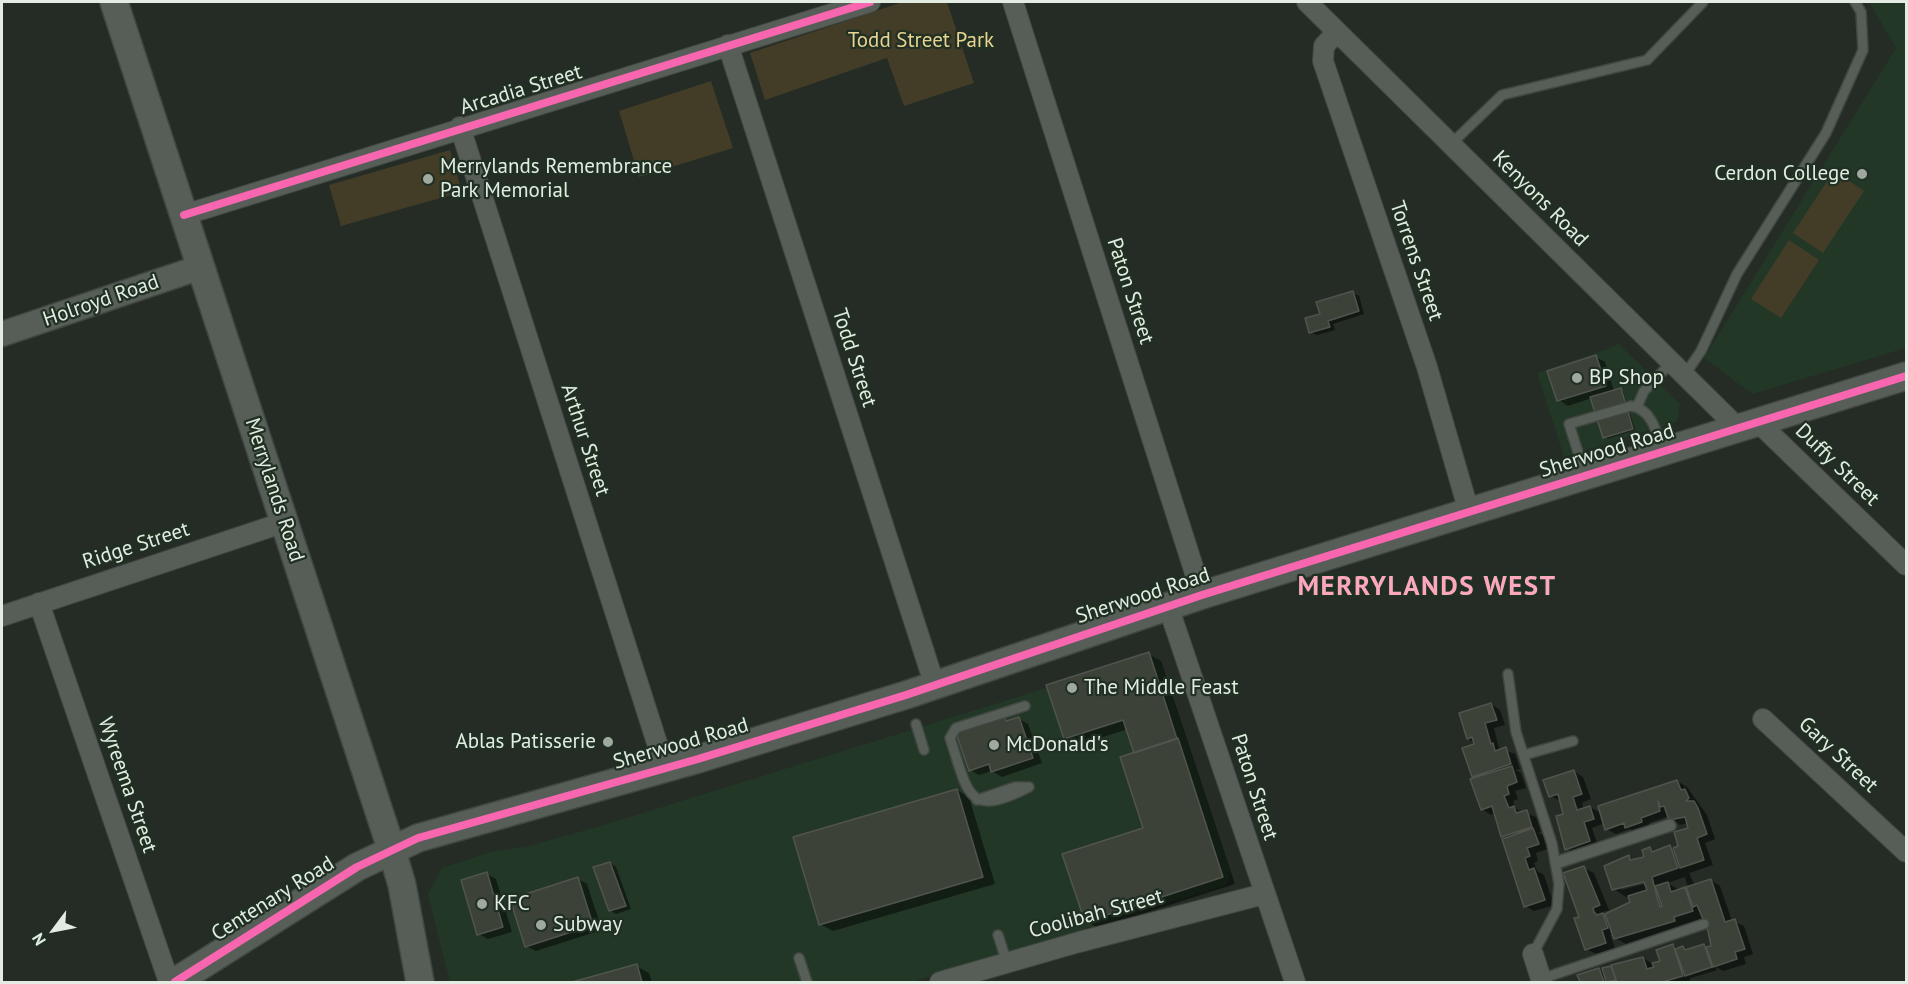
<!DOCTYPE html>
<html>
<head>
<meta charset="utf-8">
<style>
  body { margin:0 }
  #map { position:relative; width:1908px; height:984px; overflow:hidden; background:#242c25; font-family:"PT Sans",sans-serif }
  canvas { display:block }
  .frame { position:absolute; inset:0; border:3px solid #e2ece3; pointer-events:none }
  .north { position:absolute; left:24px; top:900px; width:60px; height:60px; -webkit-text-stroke:4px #203022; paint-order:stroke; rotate:238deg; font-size:16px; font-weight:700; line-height:24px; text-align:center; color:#e2ece3 }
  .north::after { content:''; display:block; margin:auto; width:21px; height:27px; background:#e2ece3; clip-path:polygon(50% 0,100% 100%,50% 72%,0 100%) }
</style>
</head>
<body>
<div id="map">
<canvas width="1908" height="984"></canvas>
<div class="frame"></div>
<div class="north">N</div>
</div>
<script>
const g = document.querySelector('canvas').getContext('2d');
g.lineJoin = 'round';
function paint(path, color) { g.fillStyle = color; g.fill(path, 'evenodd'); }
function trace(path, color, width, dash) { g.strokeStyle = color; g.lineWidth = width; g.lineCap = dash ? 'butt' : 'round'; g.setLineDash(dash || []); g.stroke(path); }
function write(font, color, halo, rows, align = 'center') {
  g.font = font + ' "PT Sans",sans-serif'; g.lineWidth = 4.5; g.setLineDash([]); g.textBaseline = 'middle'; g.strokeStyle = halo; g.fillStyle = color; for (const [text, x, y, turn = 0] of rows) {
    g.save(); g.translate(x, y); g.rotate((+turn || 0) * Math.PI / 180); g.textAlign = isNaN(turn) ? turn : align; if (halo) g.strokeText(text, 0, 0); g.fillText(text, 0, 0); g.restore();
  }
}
paint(new Path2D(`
  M1869,2H1906V348L1752,394L1704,358L1896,48Z
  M1618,343L1680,404L1677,422L1564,457L1537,373L1613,347Z
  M1153,655L1160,661L1231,872L1226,885L912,982H450L428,894L442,868L491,852L529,846L604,825Z`), '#233726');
paint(new Path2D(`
  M903,2H947L974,83L904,106L887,58L765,100L750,53Z
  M711,81L733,148L639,177L619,111Z
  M450,150L462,192L341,226L329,185Z
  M1834,171L1864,191L1823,253L1793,233Z
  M1789,240L1819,260L1781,318L1751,299Z`), '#433d28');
paint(new Path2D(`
  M1353,293L1359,296L1364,314L1333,324L1335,330L1317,335L1311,332L1322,315Z
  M1596,357L1605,362L1614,391H1623L1635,430L1607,439L1592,398L1568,406L1559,400Z
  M1149,654L1161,661L1235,884L1098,928L1086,921L1145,829L1136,754L1128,729L1078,745L1065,738Z
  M1491,704L1500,710L1505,725L1494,728L1499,748L1515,754L1520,769L1516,770L1521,773L1526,788L1515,791L1518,799L1513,801L1516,809L1536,817L1541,832L1538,833L1543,835L1547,849L1536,853L1538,861L1534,863L1537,871L1544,875L1554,905L1534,911L1525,906L1506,839L1502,836L1495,813L1491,815L1482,809L1477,779L1473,776L1476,745L1468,738Z
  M1005,718L1011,721L1019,719L1028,724L1042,763L1002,777L992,771L979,775L970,770L984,725Z
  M1574,771L1583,777L1591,799L1582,803L1584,809L1590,807L1602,814L1677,781L1687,787L1707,815L1715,839L1705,843L1713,865L1689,873L1695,886L1711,880L1720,886L1732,921L1744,926L1753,954L1744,957L1746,964L1723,971L1716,967L1717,970L1691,978L1688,982H1581L1579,976L1599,970L1605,973L1611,967L1615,969L1643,958L1653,964L1661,962L1673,946L1688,951L1704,946L1713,947L1704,918L1686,924L1687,928L1628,945L1615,938L1614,934L1610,935L1615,948L1596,954L1586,949L1581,918L1584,868L1594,873L1609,910L1600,913L1605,916L1632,903L1630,896L1626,897L1614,889L1629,857L1635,860L1646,858L1650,849L1656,852L1670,847H1680L1690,829L1688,823L1680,825L1669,816L1649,823L1651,827L1636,832L1630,829L1616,834L1606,829L1605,823L1592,828L1598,846L1576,854L1567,849L1561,801L1550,796ZM1685,877L1687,884L1691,887L1690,892L1685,889L1680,890L1667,883ZM1651,879L1652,882L1621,890V887ZM1660,896L1664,907L1659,909L1655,898Z
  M957,790L969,797L995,884L833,931L820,924Z
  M610,863L616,867L631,909L616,914L610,910Z
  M487,874L496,879L512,932L488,939L479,934Z
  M578,879L587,884L602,930L536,951L526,946Z
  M636,966L649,973L652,982H577Z`), '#0007');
const building = new Path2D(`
  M1353,291L1359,311L1328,321L1330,327L1309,333L1305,318L1320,314L1316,302Z
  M1596,355L1606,386L1557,401L1547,371Z
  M1621,388L1633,429L1603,438L1590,397Z
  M1149,652L1177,739L1134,753L1123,720L1064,739L1046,685Z
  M1491,703L1497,720L1485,723L1491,744L1493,743L1495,751L1506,747L1511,764L1472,777L1462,748L1474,744L1472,737L1467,739L1459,713Z
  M1005,716L1006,721L1019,717L1033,758L991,772L989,764L969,771L956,733Z
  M1178,738L1223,877L1085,922L1062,854L1143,828L1120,757Z
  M1512,766L1517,782L1507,786L1509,794L1504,796L1509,808L1514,806L1516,813L1527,810L1532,827L1501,837L1492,806L1481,810L1470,779Z
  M1574,770L1582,794L1573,797L1577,810L1590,806L1594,819L1584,822L1590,841L1565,850L1556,816L1563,814L1558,794L1549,797L1543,780Z
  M1677,780L1681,790L1685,789L1689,798L1686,801H1694L1698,808L1707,834L1697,838L1704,860L1680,868L1673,848L1678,846L1674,832L1688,828L1685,817L1669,820L1664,806L1660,807L1658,801L1660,811L1641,818L1642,822L1625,828L1624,823L1605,830L1598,806Z
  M957,789L983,877L819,925L793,837Z
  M1533,828L1539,844L1527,848L1530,856L1525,858L1529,870L1534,868L1545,900L1524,907L1502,839Z
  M1670,845L1678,868L1652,877L1657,897L1660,907L1662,906L1655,886L1668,882L1671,892L1685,887L1693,911L1674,917L1675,921L1614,939L1605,914L1630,902L1628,896L1647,890L1644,882L1612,890L1604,866L1629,855L1630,860L1644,857L1642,850L1650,847L1652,852Z
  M610,862L626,906L609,911L593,867Z
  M1584,866L1600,905L1593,908L1594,912L1597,915L1603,913L1608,928L1602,930L1606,943L1585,950L1574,918L1579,917L1563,873Z
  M487,872L503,927L477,935L461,880Z
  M578,877L593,925L525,947L510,899Z
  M1711,879L1725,922L1735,919L1745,949L1735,952L1737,959L1713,967L1706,947L1711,946L1708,931L1697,905L1693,907L1686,887Z
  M1673,944L1683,976L1662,982H1617L1611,965L1643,957L1647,969L1654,967L1652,963L1660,961L1656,950Z
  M1704,944L1712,967L1685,976L1675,949L1683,946L1685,950Z
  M637,964L642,982H572Z
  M1611,966L1616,980L1606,982L1602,968Z
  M1599,968L1604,982H1580L1577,975Z`);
paint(building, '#3d4238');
trace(building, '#50544d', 1.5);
const service = new Path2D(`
  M1451,144L1502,95L1647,60L1703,2
  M1684,376L1701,351L1737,274L1826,133L1863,50L1861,12L1855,2
  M1637,407L1644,391L1671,363
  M1585,474L1569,424L1631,406C1652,409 1657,433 1662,450
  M1508,674L1516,732L1552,844L1559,884L1557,909L1533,954
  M1025,706L956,728L950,738C968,791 966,820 1029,787
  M916,724L924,750
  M1524,755L1573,741
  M977,800L1015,787H1026
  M1670,824L1671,826L1556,864L1555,862Z
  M998,935L1007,963
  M799,958L807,982
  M1541,979L1704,924`);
const minor = new Path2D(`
  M1013,2L1202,595
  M1307,2L1740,430
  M1337,32L1324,46L1323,61L1427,367L1469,512
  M728,45L935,686
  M460,127L665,768
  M184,215L870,2
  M1760,424L1906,565
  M39,603L169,982
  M1168,606L1295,982
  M2,616L285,522
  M1763,719L1906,852
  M1533,954L1542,982
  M940,982L1079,942L1264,894`);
const tertiary = new Path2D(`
  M2,334L201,267`);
const secondary = new Path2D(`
  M114,2L392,851L402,885L420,982
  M175,982L357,867L418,838L698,759L906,695L1202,595L1906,376`);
trace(service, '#404741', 12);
trace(minor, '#404741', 22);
trace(tertiary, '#404741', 27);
trace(secondary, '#404741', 30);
trace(service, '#575e58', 9);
trace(minor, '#575e58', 20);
trace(tertiary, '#575e58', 24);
trace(secondary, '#575e58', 27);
trace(new Path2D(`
  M184,215L870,2
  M175,982L357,867L418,838L698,759L906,695L1202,595L1906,376`), '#f766af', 8);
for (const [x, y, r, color] of [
  [1862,174,6,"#a0a9a0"],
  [428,179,6,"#a0a9a0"],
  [1577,378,6,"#a0a9a0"],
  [1072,688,6,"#a0a9a0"],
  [608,742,6,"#a0a9a0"],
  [994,745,6,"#a0a9a0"],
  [482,904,6,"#a0a9a0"],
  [541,925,6,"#a0a9a0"]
]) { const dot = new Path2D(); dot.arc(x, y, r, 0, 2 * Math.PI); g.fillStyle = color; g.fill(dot); trace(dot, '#203022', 2); }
write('21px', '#e9d292', '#203022', [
  ["Todd Street Park",921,41]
]);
write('21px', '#e2ece3', '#203022', [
  ["Arcadia Street",521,90,-17],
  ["Kenyons Road",1540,199,45],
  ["Torrens Street",1416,261,71],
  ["Paton Street",1130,291,72],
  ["Holroyd Road",101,301,-19],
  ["Todd Street",854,358,72],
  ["Arthur Street",585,440,72],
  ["Sherwood Road",1607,451,-17],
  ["Duffy Street",1837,465,44],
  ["Merrylands Road",274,490,72],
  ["Ridge Street",136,546,-18],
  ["Sherwood Road",1143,596,-18],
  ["Sherwood Road",681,744,-16],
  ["Gary Street",1838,755,43],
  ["Wyreema Street",127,785,71],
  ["Paton Street",1254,787,72],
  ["Centenary Road",273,899,-32],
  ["Coolibah Street",1096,914,-15]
]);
write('21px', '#e2ece3', '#203022', [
  ["Merrylands Remembrance",440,167],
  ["Park Memorial",440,191],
  ["Cerdon College",1850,174,"right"],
  ["BP Shop",1589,378],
  ["The Middle Feast",1084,688],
  ["Ablas Patisserie",596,742,"right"],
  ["McDonald's",1006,745],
  ["KFC",494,904],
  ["Subway",553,925]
], 'left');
g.letterSpacing = '1.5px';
write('bold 27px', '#fba8bc', '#203022', [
  ["MERRYLANDS WEST",1427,587]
]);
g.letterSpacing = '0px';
</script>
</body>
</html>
